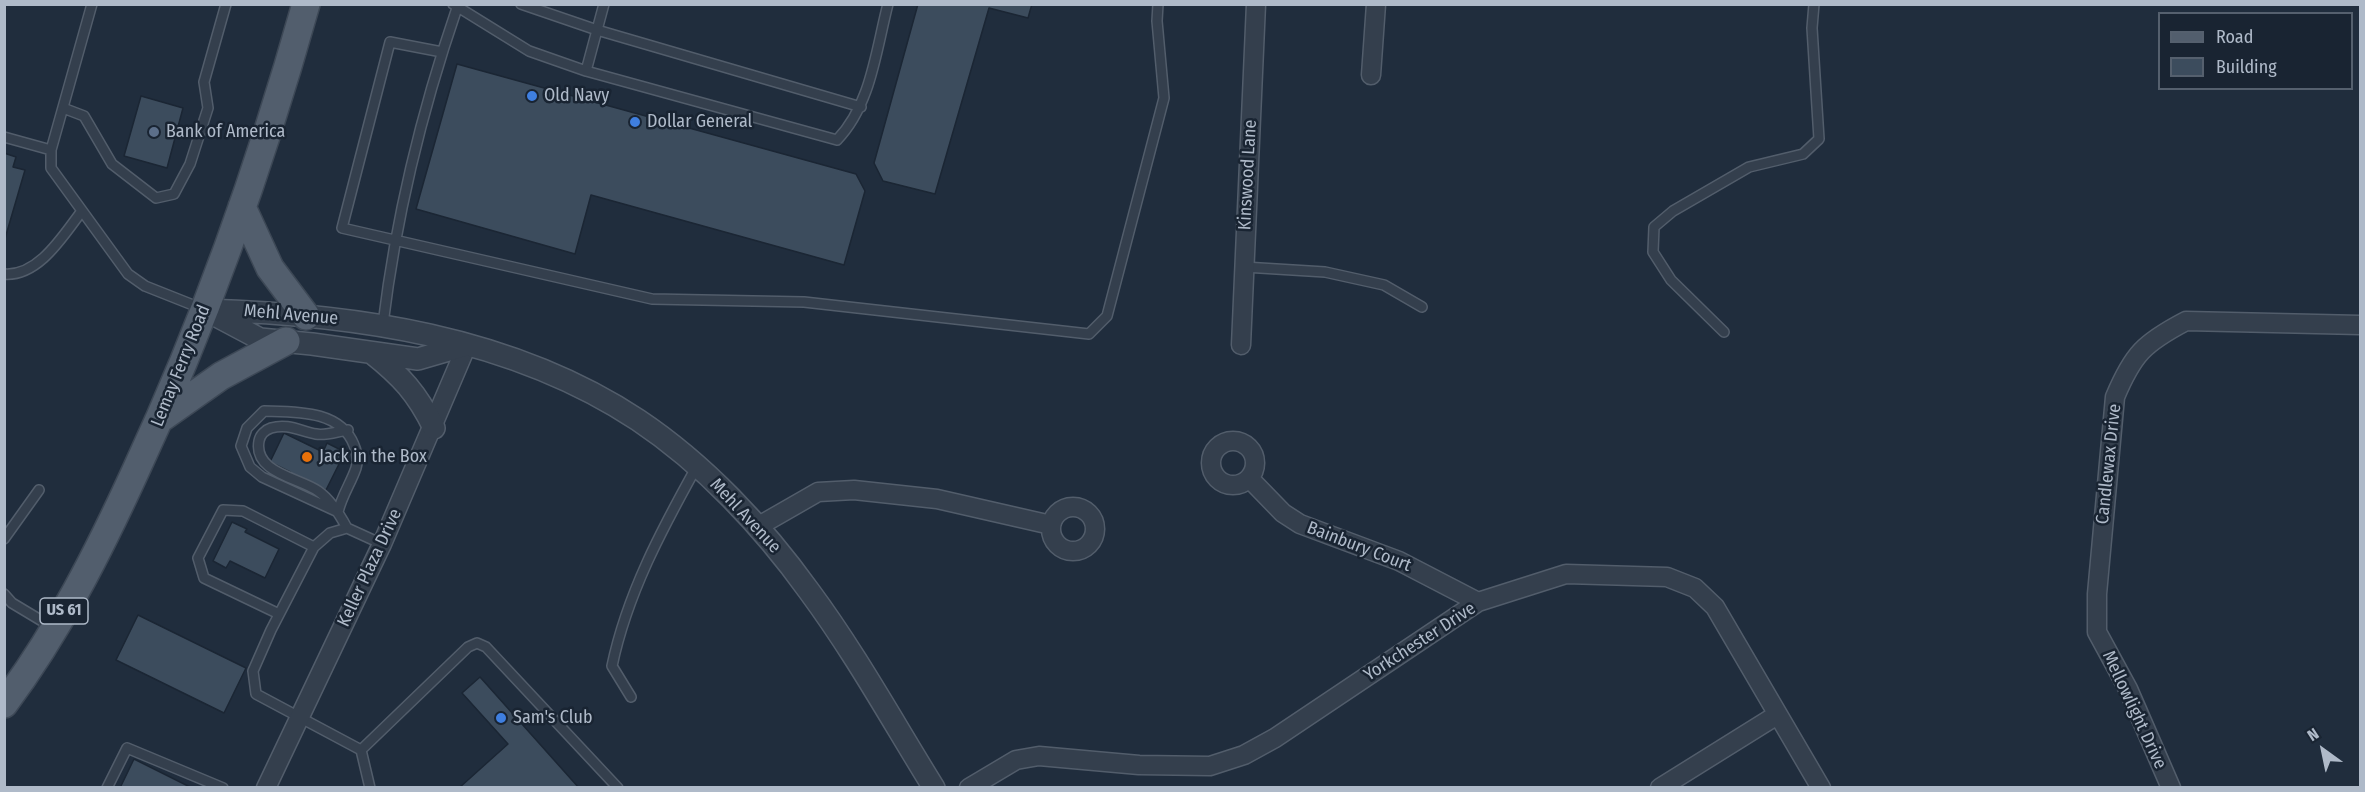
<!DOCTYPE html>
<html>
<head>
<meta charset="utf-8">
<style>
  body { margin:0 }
  #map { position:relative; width:2365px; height:792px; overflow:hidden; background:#202d3d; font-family:"Fira Sans Condensed",sans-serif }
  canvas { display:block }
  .frame { position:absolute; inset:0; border:6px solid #afbac9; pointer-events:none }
  .legend { position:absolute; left:2158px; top:12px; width:195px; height:78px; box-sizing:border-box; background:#192432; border:2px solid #55606e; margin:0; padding:8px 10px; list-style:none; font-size:18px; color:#afbac9 }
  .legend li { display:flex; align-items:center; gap:12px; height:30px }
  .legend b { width:30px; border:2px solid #55606e }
  .north { position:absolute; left:2293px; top:720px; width:60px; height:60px; -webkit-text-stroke:4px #192432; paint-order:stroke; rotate:327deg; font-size:16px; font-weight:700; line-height:24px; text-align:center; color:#afbac9 }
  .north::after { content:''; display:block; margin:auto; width:21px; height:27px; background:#afbac9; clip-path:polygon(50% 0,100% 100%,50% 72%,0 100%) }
</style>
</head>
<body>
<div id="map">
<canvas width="2365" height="792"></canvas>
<div class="frame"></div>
<ul class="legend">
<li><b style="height:8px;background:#525e6d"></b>Road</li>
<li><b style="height:16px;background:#3c4c5d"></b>Building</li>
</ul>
<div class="north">N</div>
</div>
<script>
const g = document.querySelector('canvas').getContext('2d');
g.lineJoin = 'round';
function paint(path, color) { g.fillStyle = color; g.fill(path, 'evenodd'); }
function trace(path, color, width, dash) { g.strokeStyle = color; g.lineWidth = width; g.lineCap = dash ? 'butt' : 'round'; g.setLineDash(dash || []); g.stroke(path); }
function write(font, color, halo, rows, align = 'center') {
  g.font = font + ' "Fira Sans Condensed",sans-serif'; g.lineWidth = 5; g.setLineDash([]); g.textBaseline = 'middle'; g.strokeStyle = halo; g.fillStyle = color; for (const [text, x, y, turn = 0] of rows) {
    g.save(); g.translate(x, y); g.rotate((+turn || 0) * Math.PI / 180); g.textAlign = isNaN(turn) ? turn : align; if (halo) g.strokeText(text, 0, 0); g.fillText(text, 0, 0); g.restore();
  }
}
const building = new Path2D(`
  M918,4H1032L1028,18L989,8L935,194L883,181L874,163Z
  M457,64L856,174L865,191L844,265L591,195L575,254L416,209Z
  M141,96L183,108L167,168L124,156Z
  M4,153L16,157L13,167L25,170L4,242Z
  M284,433L323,452L327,443L345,452L326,490L289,476L290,472L270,462Z
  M232,522L247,529L245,532L279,549L265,578L230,561L226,568L213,561Z
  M138,615L246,668L224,713L116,660Z
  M480,677L579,788H459L508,744L462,693Z
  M134,759L192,788H120Z`);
paint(building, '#3c4c5d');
trace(building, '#1b2634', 1.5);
const service = new Path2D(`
  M92,4L51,150V168L128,274L145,286L203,309
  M453,4L529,51L586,71
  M521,4L597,30L861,107
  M604,4L586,71L837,140C871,105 876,50 888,4
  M442,52L390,42L342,228L652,299L804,302L1089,334L1107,316L1164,98L1157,21L1158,4
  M63,108L84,116L112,164L156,198L174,194L190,164L208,108L204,82L226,4
  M4,137L51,150
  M1244,267L1325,272L1384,285L1422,307
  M4,274C39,277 64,234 82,211
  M383,324C396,217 422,110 457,8
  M1724,332L1671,280L1653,252L1654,227L1673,211L1749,167L1803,154L1819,139L1812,28L1814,4
  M264,411C297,412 340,410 354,445C357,452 358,461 356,468C351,483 342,495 338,512L262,477L250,467L241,446L247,428Z
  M347,528C340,515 331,500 318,491C300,478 253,473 259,441C260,435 265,430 271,428C288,423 300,431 316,434C326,436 339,431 348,430
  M4,539L39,490
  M4,594L12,603L52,627
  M279,614L204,578L198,558L223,510L243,511L314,547
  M631,697L612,666C627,594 662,529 697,466
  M361,750L468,647L477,643L486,647L618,788
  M107,788L127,748L223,788
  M370,788L361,750L256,694L253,671L271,630L314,547L330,533L347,528L382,544`);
const minor = new Path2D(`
  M1371,75L1376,4
  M1241,345L1256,4
  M1211 463a22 22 0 1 1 44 0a22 22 0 1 1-44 0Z
  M1249,478L1283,513L1300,524L1399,561L1478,602
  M1051 529a22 22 0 1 1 44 0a22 22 0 1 1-44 0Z
  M757,527L818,492L854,490L937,499L1051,525
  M266,788L382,544L467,345
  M969,788L1016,760L1039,756L1139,765L1210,766L1244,755L1275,738L1478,602L1566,574L1667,577L1695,588L1715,607L1821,788
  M1660,788L1777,715
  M2171,788L2128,689L2097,632V594L2115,397C2133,354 2144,343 2186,321L2360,325`);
const tertiary = new Path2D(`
  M205,310C353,314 511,336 638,420C704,464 763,527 809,591C855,653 893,722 934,788
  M211,313L260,339L312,344L418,359L466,345
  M372,353C401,376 417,393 434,428`);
const primary = new Path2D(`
  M242,207L270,268L306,316
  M160,419L221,376L286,341
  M4,704C58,632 99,551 136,470C206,320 261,164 306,4`);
trace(service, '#525d6b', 12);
trace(minor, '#525d6b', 21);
trace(tertiary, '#525d6b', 24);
trace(primary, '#3d4856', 30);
trace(service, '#343f4d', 9);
trace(minor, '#343f4d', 18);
trace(tertiary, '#343f4d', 21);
trace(primary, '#525e6d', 27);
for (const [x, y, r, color] of [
  [532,96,6,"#3f7fe0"],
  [635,122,6,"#3f7fe0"],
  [154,132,6,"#5c6f8a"],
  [307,457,6,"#e8710a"],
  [501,718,6,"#3f7fe0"]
]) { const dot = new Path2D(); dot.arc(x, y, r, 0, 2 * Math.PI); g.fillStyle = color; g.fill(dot); trace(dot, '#192432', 2); }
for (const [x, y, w] of [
  [64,611,48]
]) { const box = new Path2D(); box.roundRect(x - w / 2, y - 13, w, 26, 4.5); g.fillStyle = '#192432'; g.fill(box); trace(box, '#afbac9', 1.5); }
write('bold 16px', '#afbac9', null, [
  ["US 61",64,611]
]);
write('18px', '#afbac9', '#192432', [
  ["Old Navy",544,96],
  ["Dollar General",647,122],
  ["Bank of America",166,132],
  ["Jack in the Box",319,457],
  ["Sam's Club",513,718]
], 'left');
write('18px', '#afbac9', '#192432', [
  ["Kinswood Lane",1248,175,-87],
  ["Mehl Avenue",291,315,5],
  ["Lemay Ferry Road",181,366,-68],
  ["Candlewax Drive",2109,464,-84],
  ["Mehl Avenue",745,516,47],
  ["Bainbury Court",1359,547,21],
  ["Keller Plaza Drive",370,568,-65],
  ["Yorkchester Drive",1420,642,-33],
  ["Mellowlight Drive",2134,710,65]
]);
</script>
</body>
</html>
